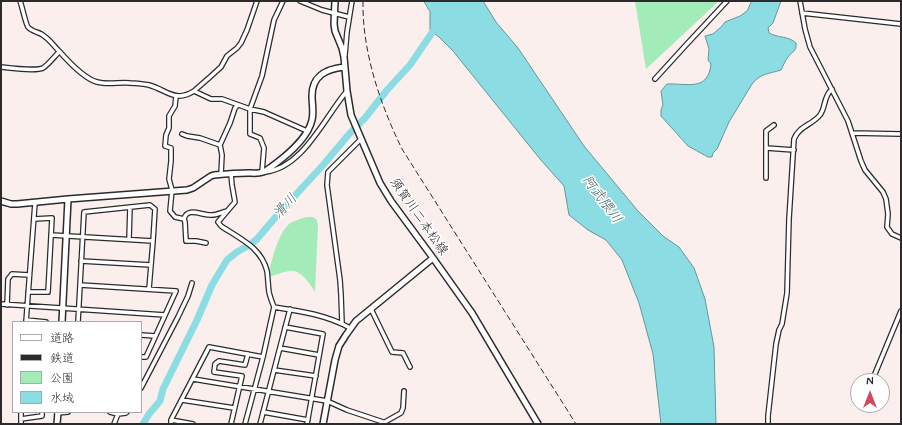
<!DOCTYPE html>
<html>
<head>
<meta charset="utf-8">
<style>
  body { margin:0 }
  #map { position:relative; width:902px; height:425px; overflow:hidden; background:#fbefee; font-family:Mynerve,"Klee One",sans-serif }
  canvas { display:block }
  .frame { position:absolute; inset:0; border:2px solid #2b2b2b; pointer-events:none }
  .legend { position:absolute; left:12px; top:321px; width:130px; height:92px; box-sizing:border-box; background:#fff; border:1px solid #aaa; margin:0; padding:5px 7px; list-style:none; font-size:12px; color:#2b2b2b }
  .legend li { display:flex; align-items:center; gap:8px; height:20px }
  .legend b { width:20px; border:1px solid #aaa }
  .north { position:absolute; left:850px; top:373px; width:40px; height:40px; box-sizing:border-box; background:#fff; border:1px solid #aaa; border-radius:50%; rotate:0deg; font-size:11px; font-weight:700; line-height:16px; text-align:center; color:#2b2b2b }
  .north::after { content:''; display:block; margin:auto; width:14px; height:18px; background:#d1495b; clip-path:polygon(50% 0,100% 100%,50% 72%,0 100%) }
</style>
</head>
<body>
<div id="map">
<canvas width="902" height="425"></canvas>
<div class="frame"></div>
<ul class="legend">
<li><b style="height:5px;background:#fff"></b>道路</li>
<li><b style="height:5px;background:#2b2b2b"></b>鉄道</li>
<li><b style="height:11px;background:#a3ebb8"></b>公園</li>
<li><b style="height:11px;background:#8cdde3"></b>水域</li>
</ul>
<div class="north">N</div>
</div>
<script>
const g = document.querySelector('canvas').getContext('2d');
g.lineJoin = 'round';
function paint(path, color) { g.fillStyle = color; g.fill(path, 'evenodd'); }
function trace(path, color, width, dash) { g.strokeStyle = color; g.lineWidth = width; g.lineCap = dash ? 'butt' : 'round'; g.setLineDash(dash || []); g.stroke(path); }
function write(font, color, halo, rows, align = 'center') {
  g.font = font + ' Mynerve,"Klee One",sans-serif'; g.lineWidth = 3; g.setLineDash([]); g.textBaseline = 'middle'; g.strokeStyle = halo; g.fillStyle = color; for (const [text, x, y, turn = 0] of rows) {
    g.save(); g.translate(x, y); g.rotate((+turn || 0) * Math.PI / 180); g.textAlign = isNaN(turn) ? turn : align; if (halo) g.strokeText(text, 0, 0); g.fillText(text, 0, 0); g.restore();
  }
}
paint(new Path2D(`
  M635,1H719L646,69Z
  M306,217H313L317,220L318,227L315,292C309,283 301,269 289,271C282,272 274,276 267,277C272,262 277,236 288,225C292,221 301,219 306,217Z`), '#a3ebb8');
const water = new Path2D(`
  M424,1H483L496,22L518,48L584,146L638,211L663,236L679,247L694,268L705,299L714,347L716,424H661L653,354L639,303L622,260L606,240L588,230L569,215L564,186L540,159L453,51L439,37L430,30V12Z
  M752,1H781L773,23L768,28L769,33C778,38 789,36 796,43C797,52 792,51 788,57C785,61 783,66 781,70C769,74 761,73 752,84L729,122L717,149L713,153L712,157H708L688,146L661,116V110L663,105L661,91L667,84C687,83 708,92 711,64L708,60L709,49L705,36L713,34L722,26L725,22L740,16L747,11Z`);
paint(water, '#8cdde3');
trace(water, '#659699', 1);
trace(new Path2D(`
  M143,424L149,414L160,401L163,389L197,320L212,285L227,260L237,252L251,244L257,239L279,213L324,164L350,133L365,118L387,90L410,65L438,24`), '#8cdde3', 7);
const street = new Path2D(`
  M20,1C22,6 26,25 28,27C32,32 40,32 44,36C50,40 54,46 59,51C67,60 85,79 97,82C108,85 119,82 130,83C136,83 143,84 149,85C167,90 175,103 194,91L211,99H222L250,109L264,112L307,131
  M300,1L322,10L349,17
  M800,1L805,29L810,47L848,121L861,161L865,170L883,192L886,199L888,214L887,227L892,234L901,238
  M802,13L901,24
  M345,55L347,32L352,1
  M1,67C9,68 37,71 43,68C48,65 55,56 59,52
  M655,79L686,45L727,1
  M194,91L210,77L221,67L227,56L237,48L241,43L247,30L257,1
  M176,96L175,106L169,116V128L166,135L165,146L171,148V161L169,179L172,190L170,211L175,217L184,219L185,222L186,241H196L206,243
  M852,133L901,134
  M182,134L187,136L200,138L220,145
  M766,148L794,150
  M262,172L264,148L260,138L250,134V109L262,76L274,20L283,1
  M265,172C303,168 324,118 347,91
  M221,174L222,155L220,145L230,123L235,108L238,105
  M231,174L232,185L235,202L218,222L221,226C240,239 261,247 267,271C268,278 268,285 269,292C270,297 272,302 274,307
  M766,178V131L774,125
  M184,219C187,206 203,216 212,215C217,215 222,212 227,211
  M51,235L153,241
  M129,239L130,207
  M81,261L151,265
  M80,285L176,291L146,357H141
  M28,292H48L52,218L34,219
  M1,304L165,315
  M7,305L8,279L12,274L29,275
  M371,309L392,352L403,353L410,367
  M26,320L46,322
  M26,322L35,203
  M78,322L84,212L150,205L155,209L153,241L149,289
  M342,323L341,295L340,280L327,185L328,172L361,139
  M285,327L323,334L307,424
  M141,335L155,336
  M280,348L319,355
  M274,370L316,376
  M193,379L327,401L347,410L383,422
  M872,381L901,311
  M141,388L178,317L188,296L192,283
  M182,400L234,408
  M110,412L118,414
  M263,412L308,420
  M57,413L68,412
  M21,419L42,416V412
  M171,420L193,424
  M383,423L401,413L403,408L404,391
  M21,424V412
  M114,424L118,414L126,413L127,412
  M171,424V420L209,347L263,357
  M231,424L242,376L214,372L215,364L219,361L245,365L248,354
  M245,424L263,357L274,307C300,311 327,315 350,328
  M260,424L290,309
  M768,424V416L776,344L779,330L782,324L787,293L789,219L794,139C799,126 812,125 820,115C826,107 823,97 832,89`);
const secondary = new Path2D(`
  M335,1L334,24L335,31L342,48L344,57L347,91L351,115L380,183L391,201L433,258L472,313L538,424
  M1,201L11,204H17L68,199L187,190L193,188L211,176L214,175C225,174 236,173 248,173C252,173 258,174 263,172C265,172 268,169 271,167C285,157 308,138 312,120C314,112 312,104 312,96C312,75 327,69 344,67
  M62,322L68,199
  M57,424L58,412
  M323,424L335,360L339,346L346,335L356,321L433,258`);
trace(street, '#2b2b2b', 6);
trace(secondary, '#2b2b2b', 8);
trace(street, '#fff', 3.5);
trace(secondary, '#fff', 5);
trace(new Path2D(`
  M363,1C362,51 380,104 402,149L576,424`), '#2b2b2b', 1, [6, 3]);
write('13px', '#2b2b2b', '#fff', [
  ["須賀川二本松線",418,217,55]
]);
write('italic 14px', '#486062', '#fff', [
  ["阿武隈川",601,200,53],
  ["滑川",286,207,-48]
]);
</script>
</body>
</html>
